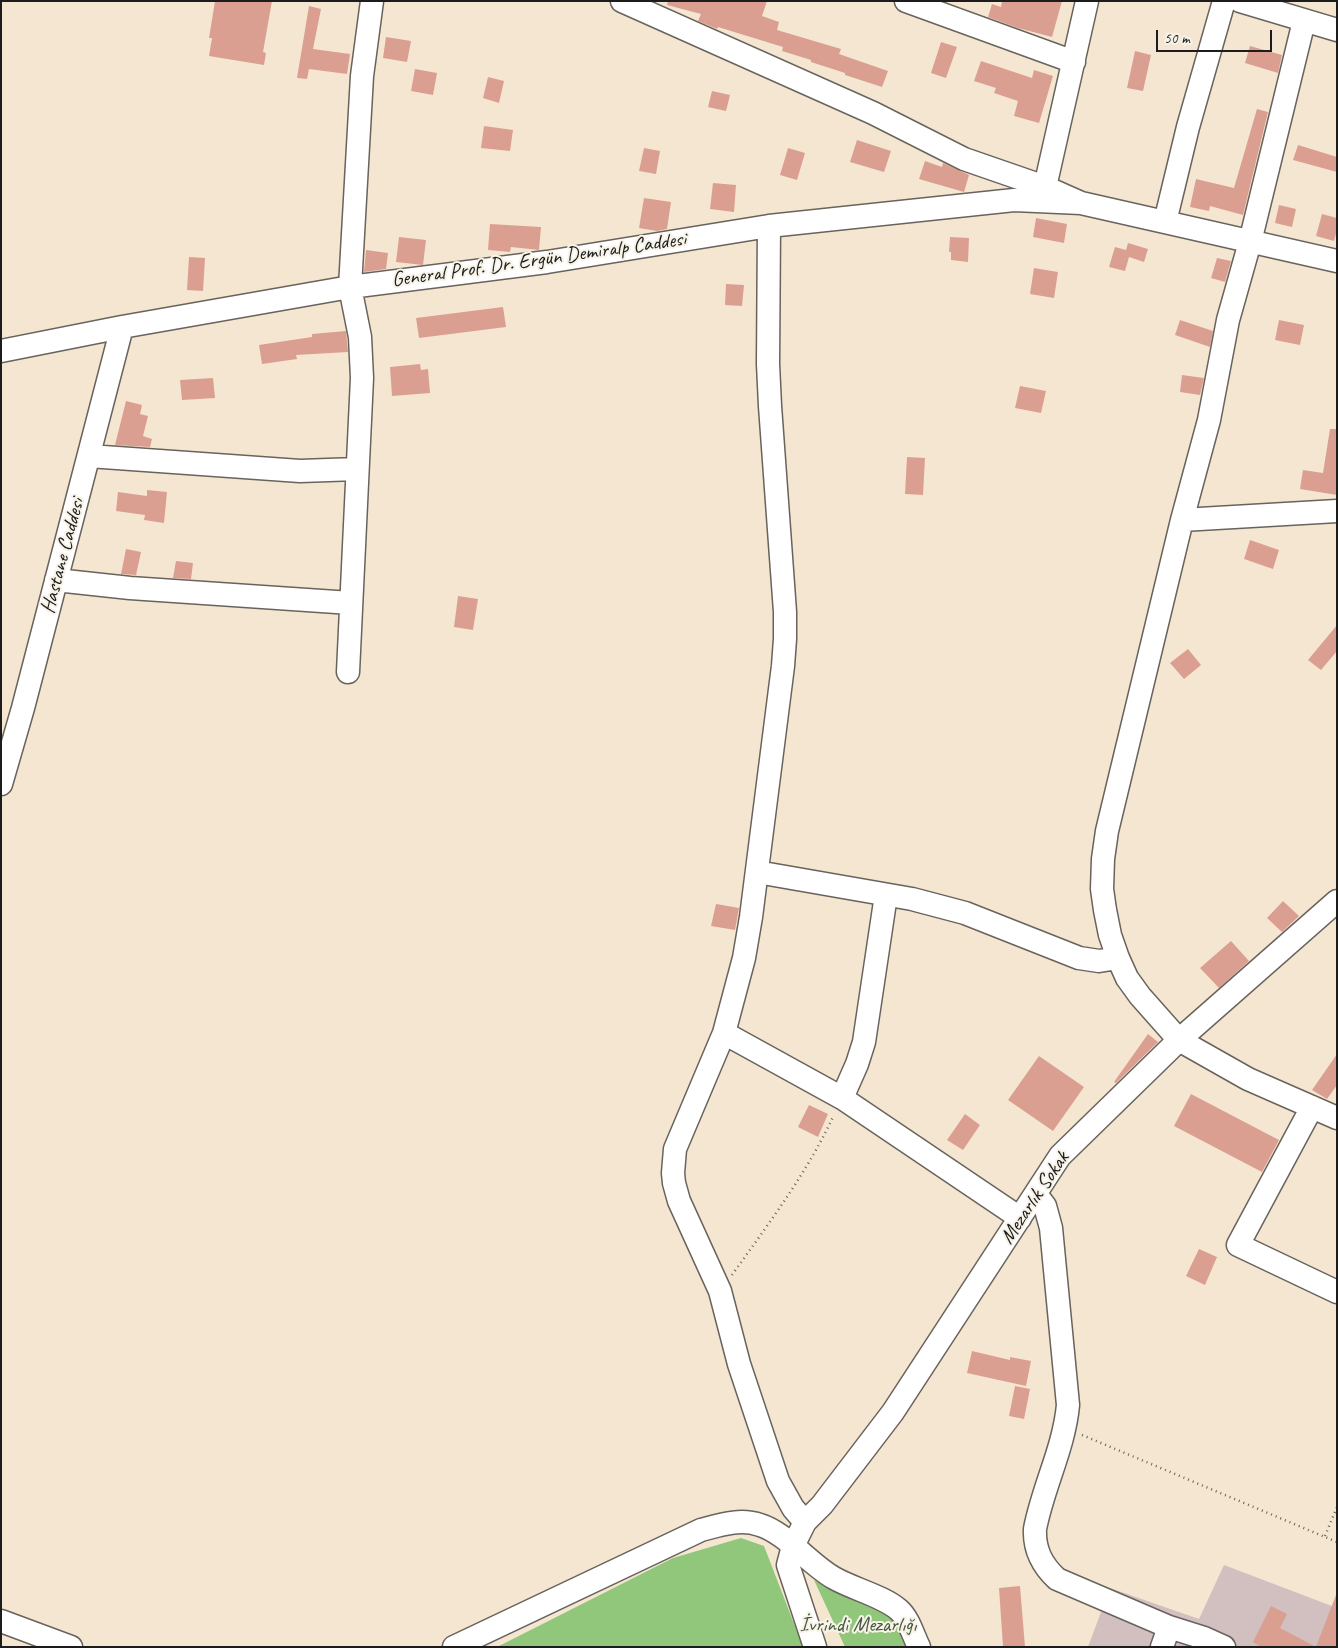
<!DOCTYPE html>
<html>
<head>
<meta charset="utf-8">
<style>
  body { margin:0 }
  #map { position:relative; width:1338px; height:1648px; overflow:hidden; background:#f5e6d2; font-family:Caveat,sans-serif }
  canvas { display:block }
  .frame { position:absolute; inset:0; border:2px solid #1c1c1c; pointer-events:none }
  .scale { position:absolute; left:1156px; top:30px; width:116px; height:22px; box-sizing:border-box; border:2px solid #1c1c1c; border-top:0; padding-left:6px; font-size:15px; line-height:18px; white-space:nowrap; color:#1c1c1c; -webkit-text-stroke:4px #f7f3e8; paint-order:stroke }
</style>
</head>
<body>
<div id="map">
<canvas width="1338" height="1648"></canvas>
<div class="frame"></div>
<div class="scale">50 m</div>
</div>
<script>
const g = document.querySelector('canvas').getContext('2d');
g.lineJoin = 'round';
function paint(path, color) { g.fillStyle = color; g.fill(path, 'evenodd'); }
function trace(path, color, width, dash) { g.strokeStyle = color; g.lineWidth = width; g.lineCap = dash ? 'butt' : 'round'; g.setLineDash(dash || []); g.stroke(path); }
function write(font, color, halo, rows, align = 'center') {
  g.font = font + ' Caveat,sans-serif'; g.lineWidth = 4; g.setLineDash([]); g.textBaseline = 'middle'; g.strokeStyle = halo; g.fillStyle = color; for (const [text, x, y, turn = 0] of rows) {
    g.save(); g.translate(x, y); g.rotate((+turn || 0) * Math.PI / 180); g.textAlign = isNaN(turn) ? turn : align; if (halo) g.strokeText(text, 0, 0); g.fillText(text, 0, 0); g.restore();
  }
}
paint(new Path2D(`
  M1224,1565L1337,1608V1647H1088L1110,1588L1199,1619Z`), '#d2bfc0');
paint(new Path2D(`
  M741,1538L764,1546L803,1647H497L673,1558Z
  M814,1580L894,1619L910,1647H845Z`), '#90c77a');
paint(new Path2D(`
  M215,1H272L263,52L266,53L264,65L209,56L212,38H209Z
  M668,1H767L762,16L779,22L777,30L841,49L839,54L888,71L882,87L845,75V73L811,62V60L782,51L783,47L718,27L717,29L698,21L701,14L667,5Z
  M1002,1H1062L1052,37L1018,28L988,17L992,4L1001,7Z
  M309,6L321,9L313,49L350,54L347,74L309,69L307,79L297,78Z
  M386,37L411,41L407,62L383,58Z
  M941,42L957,47L946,78L931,73Z
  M1250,46L1282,55L1278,73L1245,63Z
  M1135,51L1151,55L1143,91L1127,88Z
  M981,61L1032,78L1034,70L1053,76L1039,123L1014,116L1018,101L994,93L996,88L974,81Z
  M415,69L437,73L433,95L411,91Z
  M488,77L504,81L499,103L483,98Z
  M712,91L730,95L726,111L708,107Z
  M1257,109L1268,112L1243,215L1210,206L1209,211L1190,207L1196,179L1234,188Z
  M484,126L513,130L510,151L481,148Z
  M857,140L891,151L884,172L850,162Z
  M1298,145L1337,157V172L1293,160Z
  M644,148L660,151L656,174L639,171Z
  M788,148L805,153L797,180L780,175Z
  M925,161L942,167L943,163L969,175L964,192L919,179Z
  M713,183L736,185L734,212L710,209Z
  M644,198L671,202L667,229L657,231L639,228Z
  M1279,205L1296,209L1292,227L1275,223Z
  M1322,214L1337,218V230L1334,241L1316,236Z
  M1036,218L1067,224L1064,243L1033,237Z
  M490,224L541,227L539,250L511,247L510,252L488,250Z
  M399,237L426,240L423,265L396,262Z
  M950,237L969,238L968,262L951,260V252H949Z
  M1128,243L1148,249L1144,262L1129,257L1125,271L1109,267L1115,247L1126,250Z
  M366,250L388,253L386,269L364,272Z
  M189,257L205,258L203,291L187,290Z
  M1217,258L1231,261L1225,282L1211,278Z
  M1034,268L1058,272L1054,298L1030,294Z
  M726,284L744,285L742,306L725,305Z
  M503,307L506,327L419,338L416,318Z
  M1180,320L1213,331L1210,347L1175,335Z
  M1279,320L1304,325L1300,345L1275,340Z
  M346,331L348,352L296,355L297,359L262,364L259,345L312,337V334Z
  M420,364L421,370L428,369L430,393L392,396L390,367Z
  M1182,375L1204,378L1200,395L1180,392Z
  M213,378L215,398L182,400L180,380Z
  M1020,386L1046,391L1041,413L1015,408Z
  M126,401L142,405L140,414L148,416L143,436L152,439L150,447L115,445Z
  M1330,429H1337V495L1300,489L1303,470L1323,473Z
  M907,457L925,458L923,495L905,494Z
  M147,490L167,492L164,523L144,520L145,515L116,511L118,492L147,496Z
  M1250,540L1279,550L1273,569L1244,559Z
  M126,549L141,552L136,575L121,574Z
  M176,561L193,563L191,579L173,578Z
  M458,596L478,599L473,630L454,627Z
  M1337,625V651L1321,670L1308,660Z
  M1188,649L1201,665L1184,679L1170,663Z
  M1283,901L1299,916L1282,932L1267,918Z
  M716,904L739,908L735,930L711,926Z
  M1231,941L1249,961L1219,988L1200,968Z
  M1148,1034L1158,1042L1116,1083L1114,1082Z
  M1337,1054V1085L1327,1099L1312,1090Z
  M1039,1056L1084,1087L1053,1131L1008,1100Z
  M1191,1094L1279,1140L1262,1172L1174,1126Z
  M809,1105L828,1114L818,1137L798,1127Z
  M965,1114L980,1125L963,1150L947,1140Z
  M1199,1249L1217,1257L1205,1285L1186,1276Z
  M972,1351L1010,1360V1357L1031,1361L1026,1386L967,1373Z
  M1015,1386L1030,1389L1024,1419L1009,1416Z
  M1020,1586L1025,1647H1003L999,1588Z
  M1336,1595H1337V1647H1261L1253,1642L1271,1606L1287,1614L1280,1628L1316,1647Z`), '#db9f92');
const minor = new Path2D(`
  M622,1L873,113L964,159L1045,187L1081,203L1337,261
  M906,1L1074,62
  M1240,1L1337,30
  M1304,21L1250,242L1228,320L1209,420L1182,520L1107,831L1103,859L1102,889L1105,910L1110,935L1118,958L1127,978L1140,996L1179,1040L1248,1079L1337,1118
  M1045,187L1087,1
  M1165,222L1188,127L1224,1
  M769,226L768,364L770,406L785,612V639L783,666L751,917L744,958L724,1033L675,1149L673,1173L674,1183L679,1201L720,1291L739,1364L778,1481L793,1508L805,1522
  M1,351L122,327L350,287L547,262L769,226L1014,200L1081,203
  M89,456L300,471L357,469
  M1182,520L1337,511
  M56,580L130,588L351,603
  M348,672L362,378L360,337L350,287L362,76L372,1
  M1,784L23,708L122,327
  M757,872L912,899L965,913L1079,958L1099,961L1118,958
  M724,1033L842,1098L1020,1218
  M842,1098L857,1064L864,1042L886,895
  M1312,1107L1238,1245L1337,1292
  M1036,1194L1045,1206L1051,1228L1068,1405C1064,1448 1043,1487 1035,1529C1034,1550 1042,1565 1057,1579L1169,1627L1204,1638L1224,1647
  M1,1621L71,1647
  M454,1647L701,1530C720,1525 740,1518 760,1525C786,1533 809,1564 834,1578C853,1589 883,1596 899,1610C909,1619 913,1635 919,1647
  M815,1647L788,1565L793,1546L805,1522L822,1505L893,1412L1060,1156L1179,1040L1337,901
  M1162,1647L1169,1627`);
trace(minor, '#68635c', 25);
trace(new Path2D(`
  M732,1275C769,1223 807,1173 834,1115
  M1082,1435L1337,1542
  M1325,1536L1337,1507`), '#68635c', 2.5, [1, 4]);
trace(minor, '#fff', 22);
write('21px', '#1c1c1c', '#f7f3e8', [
  ["General Prof. Dr. Ergün Demiralp Caddesi",539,260,-8],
  ["Hastane Caddesi",63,556,-75],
  ["Mezarlık Sokak",1035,1198,-56]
]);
write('21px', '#45583d', '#f7f3e8', [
  ["İvrindi Mezarlığı",858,1625]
]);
</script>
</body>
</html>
